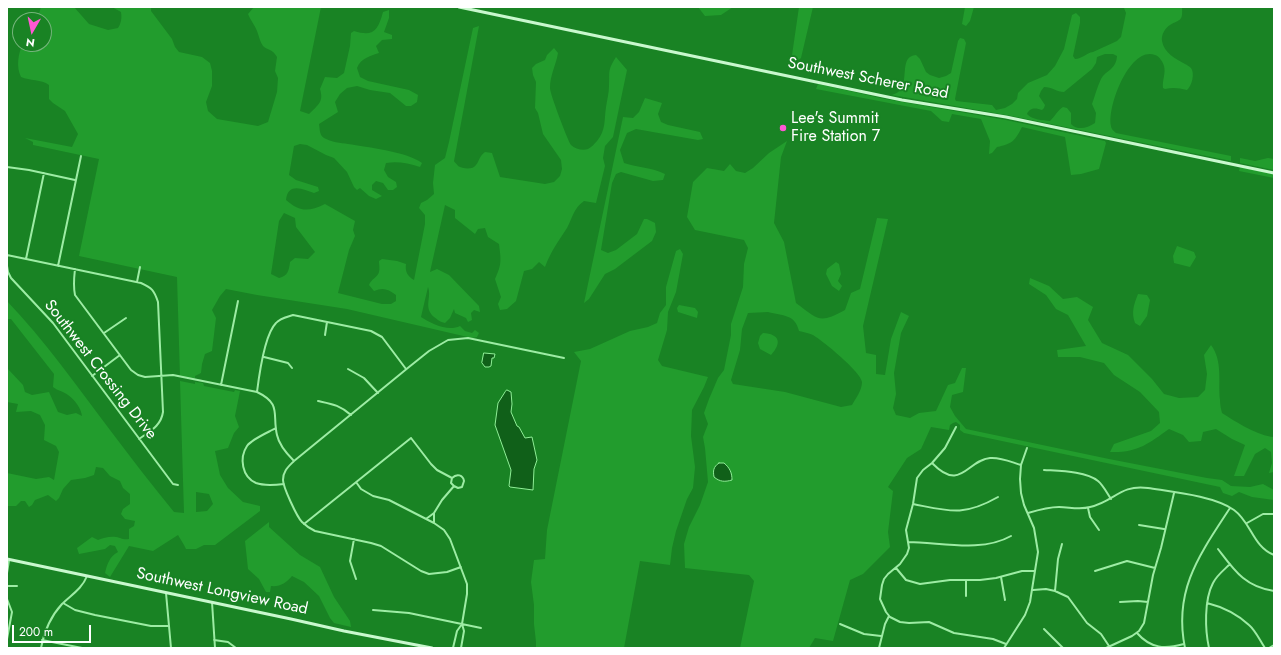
<!DOCTYPE html>
<html>
<head>
<meta charset="utf-8">
<style>
  body { margin:0 }
  #map { position:relative; width:1281px; height:655px; overflow:hidden; background:#198324; font-family:Jost,sans-serif }
  canvas { display:block }
  .frame { position:absolute; inset:0; border:8px solid #fff; pointer-events:none }
  .north { position:absolute; left:12px; top:12px; width:40px; height:40px; box-sizing:border-box; background:#198324; border:1px solid #75b57c; border-radius:50%; rotate:189deg; font-size:11px; font-weight:700; line-height:16px; text-align:center; color:#fff }
  .north::after { content:''; display:block; margin:auto; width:14px; height:18px; background:#ff58d4; clip-path:polygon(50% 0,100% 100%,50% 72%,0 100%) }
  .scale { position:absolute; left:12px; top:625px; width:79px; height:18px; box-sizing:border-box; border:2px solid #fff; border-top:0; padding-left:5px; font-size:12px; line-height:14px; white-space:nowrap; color:#fff; -webkit-text-stroke:3px #198324; paint-order:stroke }
</style>
</head>
<body>
<div id="map">
<canvas width="1281" height="655"></canvas>
<div class="frame"></div>
<div class="north">N</div>
<div class="scale">200 m</div>
</div>
<script>
const g = document.querySelector('canvas').getContext('2d');
g.lineJoin = 'round';
function paint(path, color) { g.fillStyle = color; g.fill(path, 'evenodd'); }
function trace(path, color, width, dash) { g.strokeStyle = color; g.lineWidth = width; g.lineCap = dash ? 'butt' : 'round'; g.setLineDash(dash || []); g.stroke(path); }
function write(font, color, halo, rows, align = 'center') {
  g.font = font + ' Jost,sans-serif'; g.lineWidth = 4; g.setLineDash([]); g.textBaseline = 'middle'; g.strokeStyle = halo; g.fillStyle = color; for (const [text, x, y, turn = 0] of rows) {
    g.save(); g.translate(x, y); g.rotate((+turn || 0) * Math.PI / 180); g.textAlign = isNaN(turn) ? turn : align; if (halo) g.strokeText(text, 0, 0); g.fillText(text, 0, 0); g.restore();
  }
}
paint(new Path2D(`
  M41,7H74L89,24L108,30L118,28C121,23 122,19 121,12L112,7H151V11L172,39L175,47L179,52L202,57L210,63L212,71V86L206,102L208,111L217,119L258,126L268,122L277,92L278,78L275,71L277,57C272,48 268,51 263,46C260,42 259,36 257,31C255,25 250,20 248,14L254,7H321L300,111L309,114C318,105 324,102 320,89L325,77L337,78L344,73L350,46L351,33L354,31C373,37 378,31 383,12L389,10V18L384,32L392,35V39L382,40L376,46L379,53C370,56 361,58 357,68L360,77L368,81L409,90L418,95L417,102L411,106H406L390,93L370,90L357,86L347,88L340,94L335,102L338,112L319,124C320,129 319,135 324,138C331,142 341,143 348,144C367,147 408,152 422,163L420,167C408,163 397,161 386,163L384,170L388,177L396,182L397,187L393,190H388L383,183L376,181L372,185V190L382,196L376,199L369,196L360,188L357,190L354,187L347,172L334,158L326,155L307,145L300,144L294,146L289,175L296,180L318,187L319,191L314,193C303,189 288,182 286,200C300,212 308,212 325,204L355,221L353,230L355,236L349,250L338,293L382,304H391L396,301V295C388,289 383,287 374,291L369,285C371,279 378,277 379,272C380,269 379,264 379,261L382,259L397,261L406,264C405,271 407,276 414,280L425,224V215L419,208L421,203L427,200L434,194L433,183L435,165L445,158L449,142L473,28L479,26L454,161C454,162 458,165 458,166C463,169 473,170 476,165C480,160 478,158 485,152L492,153L500,177L545,184L554,182L560,176L562,169L561,160L543,134L538,113L535,108L536,82L533,75L532,68L536,64L545,60L547,55L554,48L558,53C556,65 550,75 550,88C550,94 568,141 571,145C575,149 583,151 588,149C592,147 594,144 597,141C606,130 604,121 606,107C607,100 609,93 609,86C610,72 607,71 616,57L627,70L613,137L605,146L603,158L605,166L596,203L584,201C573,209 573,217 567,228C558,242 551,251 545,267L539,262L532,269L524,271L516,301L507,309L500,310L498,304L501,297L495,279C502,264 501,260 499,244L488,237L485,228L478,229L475,234L455,218V210L445,205L430,272L437,269L449,275L479,306L480,312L474,310L471,313L472,320L468,322L466,318L455,313L454,309L450,318L445,323C440,322 438,320 434,317C423,307 432,298 428,287L421,317C432,324 448,332 460,326L465,331L472,333L475,330L479,333L477,337L472,338L347,309L257,295L226,289L220,296L212,310L216,318L212,351L205,354L202,364L201,373L195,376V380L180,377L177,277L79,256L99,159L33,145V142L25,138L72,147L78,134L65,111L53,103L49,99V85C41,79 30,81 21,77C16,67 18,53 23,44H44V20H37ZM284,213L295,218L296,227L315,252L308,259L295,258L290,262C289,270 288,276 279,278L271,274L279,221Z
  M698,7H733L721,15L705,16Z
  M799,7H813L801,58L795,63L791,62Z
  M965,7H974L970,21L966,26L962,24Z
  M1121,7H1182C1183,22 1180,19 1170,25C1165,28 1161,35 1162,41C1164,53 1176,59 1185,64C1187,65 1189,66 1191,68C1195,73 1192,86 1187,90C1179,88 1173,87 1165,89L1163,88C1162,81 1166,73 1164,66C1163,62 1159,56 1155,55C1130,46 1107,106 1111,126C1111,129 1114,131 1116,133L1231,156V161L1012,116L892,95C895,94 899,92 900,90C909,80 899,56 916,55L920,59L926,72L930,75L939,78L946,76L951,73L958,41L960,38L964,39L966,43L955,99L956,101L992,105L996,110L1005,108L1012,104L1017,99L1018,93L1028,83L1047,75L1055,66L1064,49L1072,15L1076,13L1080,17V23L1073,56L1075,59C1082,59 1086,53 1093,52L1117,41L1121,37L1126,13L1124,8ZM1105,54H1113L1117,56C1116,70 1106,70 1101,79C1097,87 1095,96 1092,104L1096,113L1095,123C1087,128 1078,131 1071,124V113L1067,108L1063,107C1058,110 1055,116 1050,121C1043,120 1032,120 1027,114C1030,107 1036,108 1042,110L1044,108L1045,105L1039,96L1041,91L1044,87C1052,87 1057,92 1064,92L1092,69L1096,63L1097,57Z
  M818,84L885,99L1006,120L1105,141L1106,143L1099,169L1081,174L1071,175L1065,137L1022,127C1015,141 1012,144 997,147L992,153L989,154L990,141L981,119L952,114L949,122L942,121L931,111L816,89Z
  M645,98L662,103L658,114L661,122L668,125L700,132L703,139L698,140L636,129L627,133L620,150L624,163C638,168 651,167 665,174L663,180L653,181L621,172L616,174L612,183L601,250L608,253L616,250L637,234L644,219H647L655,223L656,232L652,241L615,269L605,274L589,299L584,303L623,117L633,118L639,112Z
  M787,141L781,157L774,223L784,242L796,303C819,320 819,324 845,310L851,293L860,289L877,218L888,219L863,326L866,353L876,355V374L885,375L891,339L901,312L909,316L901,333L894,373L896,394L893,408L896,415L910,418L919,413L936,411L948,385L955,383L962,368H966L963,392L952,395L950,407L955,416L966,429L1109,459L1207,478L1222,480L1231,486L1250,487L1263,484L1274,490V500L1252,497L1239,492L1232,496L1223,493L1220,487L964,433L960,430V425L956,422L953,423L950,425L949,430L931,427L921,449L907,458L888,487L893,491L888,532L890,547L863,574L850,580L833,641L815,638L809,648H740L754,581L749,575L685,568L684,544L689,527L700,505L708,482L705,448L703,437L708,424L704,413L709,399L718,378L724,370L731,335V324L743,287L744,264L748,248L744,240L695,230L687,217L693,182L707,168L724,171L730,164L736,171L745,173L753,168L769,153ZM768,312C783,316 795,314 799,331C803,332 809,333 813,335C823,341 861,372 862,382C862,390 856,398 852,405L841,407L785,392L733,384L731,380L740,350L742,329L748,313Z
  M1240,158L1255,161L1268,158L1274,159V170L1240,163Z
  M1240,167L1274,174V178L1239,171Z
  M1177,246L1194,252L1196,257L1190,267L1174,263L1173,256Z
  M680,249L683,254L676,292L668,312L667,330L658,360L662,366L708,377L704,387L692,410L691,436L695,467L693,488L687,499L676,531L672,548L670,565L640,561L624,648H536V642L534,624V605L531,582L534,560L545,559L547,530L581,361L574,352L590,349L630,331L648,327L657,323L660,313L666,305V287L676,251Z
  M836,262L839,264L841,274L838,281L842,286L839,291L832,286L826,274L827,269Z
  M1030,278L1049,286L1063,299L1077,297L1093,307L1088,320L1102,343L1128,355L1152,379L1164,394L1179,398L1198,397L1205,390L1207,374L1204,355L1211,345C1223,361 1218,382 1220,400C1220,405 1221,409 1222,413C1236,422 1258,436 1274,437V472L1269,473L1272,463L1271,452L1265,448L1255,454L1244,476H1234L1245,445L1232,439L1216,429L1203,432L1201,441L1189,442L1183,435L1169,429C1148,444 1137,453 1110,452L1114,444L1151,431L1160,423L1159,412L1140,392L1114,375L1104,363L1080,357H1058L1057,350L1086,346L1068,315L1056,309L1046,295L1029,284Z
  M1138,294L1147,295L1150,300L1147,316L1140,326L1135,323C1131,312 1134,304 1138,294Z
  M7,301C45,341 77,386 110,430C131,458 152,485 174,512L184,513L180,381L195,384V382L203,383L204,386L234,392L235,390L240,391L235,416L239,427L234,433L228,448L215,451L220,475L228,488L243,502L260,506V511L215,545H204L196,549H186L184,545L178,535L153,551L129,546L110,577L105,573C107,564 110,556 118,552L115,546L110,545L105,549L79,554L77,548L92,537L98,540C103,538 110,536 116,537C122,538 122,540 129,539V529L134,526L135,521L125,519L121,514L123,509L130,504V494L123,488L120,481L110,476L103,468L96,467L94,475L85,478L71,480L63,489L59,498L56,501L48,495L35,500L32,505L29,507L25,501H21L16,506H7V473L36,479L49,477L54,480L59,452L56,446L44,440L45,425L40,415L31,411L16,412L18,404L7,402V368L23,385L25,392L32,395L49,392L58,412L67,415L76,413L82,416C81,408 75,400 68,395C63,391 58,391 53,387L54,374L11,319H7ZM196,492L209,494L213,504L207,511L196,512Z
  M679,305L695,308L698,312L697,318L678,312L677,308Z
  M763,333C780,334 782,343 771,355L760,349L758,343L760,336Z
  M269,522V527L300,555L320,567L334,597L350,621L351,627L334,623L330,618L319,596L304,582L292,576C286,583 280,587 271,586L270,592H266L259,579L248,569L245,541Z`), '#229c2d');
const water = new Path2D(`
  M484,353L495,354L494,358H492L491,366L489,367H485L482,363Z
  M507,390L511,392L512,404L511,412L517,426L519,427L525,438L532,437L537,460L534,469L533,490L510,487L509,486L511,470L495,425L498,403L505,392Z
  M719,463H724C730,468 732,473 732,480C725,482 720,482 714,477C713,471 713,467 719,463Z`);
paint(water, '#106019');
trace(water, '#8fee97', 1);
trace(new Path2D(`
  M7,167L29,170L75,180
  M7,255L141,283C152,288 154,290 158,302L163,412C161,426 150,431 139,439
  M26,259L44,173
  M7,260V255
  M7,266L8,272L11,278L53,323L173,484L178,485
  M58,266L81,156
  M75,269C74,278 73,286 75,295L131,370L138,375L145,377L173,375L257,392C282,404 272,414 277,435C279,445 287,454 294,461
  M137,282L140,267
  M104,333L126,318
  M325,335L327,322
  M264,357L288,363L292,368
  M348,369L364,378L378,393
  M92,376L120,355
  M221,385L238,301
  M257,392C259,376 265,334 276,323C280,318 287,317 293,315L371,331L382,337L406,369
  M318,401C332,404 340,405 351,415
  M956,427L945,448L932,463L923,470L917,478L913,504L906,530L909,548L907,554L900,564L888,574L884,579L882,585L880,599L886,612L890,617L900,622L909,623L929,622L954,633L993,639L1006,644
  M276,428C269,432 252,439 247,446C239,458 242,477 256,483C264,486 275,485 284,484
  M932,463C961,493 967,460 990,458C1001,457 1011,462 1021,465
  M1044,470C1059,471 1086,471 1098,481C1103,485 1107,493 1111,499
  M452,478C457,473 463,475 464,481L462,487L458,488L454,486
  M452,478L451,483L454,486
  M356,482L361,489L373,496L389,500L434,523L444,530L450,539L467,584V594L462,624L464,631L461,648
  M913,504C949,511 963,517 998,497
  M1088,508L1090,517L1099,530
  M434,513V522
  M1028,513C1038,510 1048,507 1059,507C1069,507 1080,510 1090,507C1114,502 1120,484 1148,488C1173,492 1214,496 1234,510C1251,522 1253,547 1274,555
  M426,519L434,513L442,500L454,486
  M1247,523L1263,514H1274
  M304,524L411,438L431,464L437,470L452,478
  M1139,525L1164,529
  M354,539L350,561L356,579
  M908,542C940,542 981,553 1011,536
  M1218,549C1234,570 1245,587 1274,591
  M461,567L447,572L429,574L421,571L381,546L371,543L315,531C311,529 306,526 302,522C297,517 283,487 283,480C283,471 288,467 294,461L409,367L429,351L448,340L468,338L564,358
  M896,568L906,580L920,584L950,580H980L996,578L1022,571H1035
  M1095,571L1127,561L1155,568
  M7,573L9,560
  M1001,577L1005,600
  M7,586H17
  M1033,590L1046,589L1055,591L1068,597L1087,623L1101,634L1109,646
  M1055,591L1058,559L1062,544
  M166,593L171,648
  M966,596V580
  M7,599L12,612L7,639
  M212,602L215,648
  M1120,602L1138,601L1148,602
  M63,603L75,610L95,615L151,626H168
  M1207,603C1223,607 1237,614 1249,625C1256,631 1260,641 1265,648
  M373,610L409,613L481,628
  M840,624L864,634L881,636
  M1044,629L1063,648
  M1137,633C1151,649 1165,649 1184,644
  M42,640L82,648
  M214,640L228,642L236,648
  M41,648C44,632 51,616 62,604C71,595 82,589 87,576
  M453,648L457,631L462,624
  M879,648L885,624L889,616
  M1004,648L1025,615L1030,602L1038,552L1034,528L1024,505L1021,493L1020,479L1021,465L1027,448
  M1106,648L1132,636L1139,631L1144,623L1153,575L1161,548L1174,493
  M1185,648C1173,590 1200,554 1230,508
  M1209,648C1205,630 1204,600 1213,583C1217,575 1224,570 1230,564
  M1269,648L1274,645`), '#9deca4', 2);
trace(new Path2D(`
  M459,7L902,100L1006,117L1274,173
  M7,559L291,619L344,631L432,648`), '#c9f8ce', 3);
for (const [x, y, r, color] of [
  [783,128,4,"#ff58d4"]
]) { const dot = new Path2D(); dot.arc(x, y, r, 0, 2 * Math.PI); g.fillStyle = color; g.fill(dot); trace(dot, '#198324', 1.5); }
write('16px', '#fff', '#198324', [
  ["Southwest Scherer Road",868,79,11],
  ["Southwest Crossing Drive",100,370,52],
  ["Southwest Longview Road",222,592,12]
]);
write('16px', '#fff', '#198324', [
  ["Lee's Summit",791,119],
  ["Fire Station 7",791,137]
], 'left');
</script>
</body>
</html>
